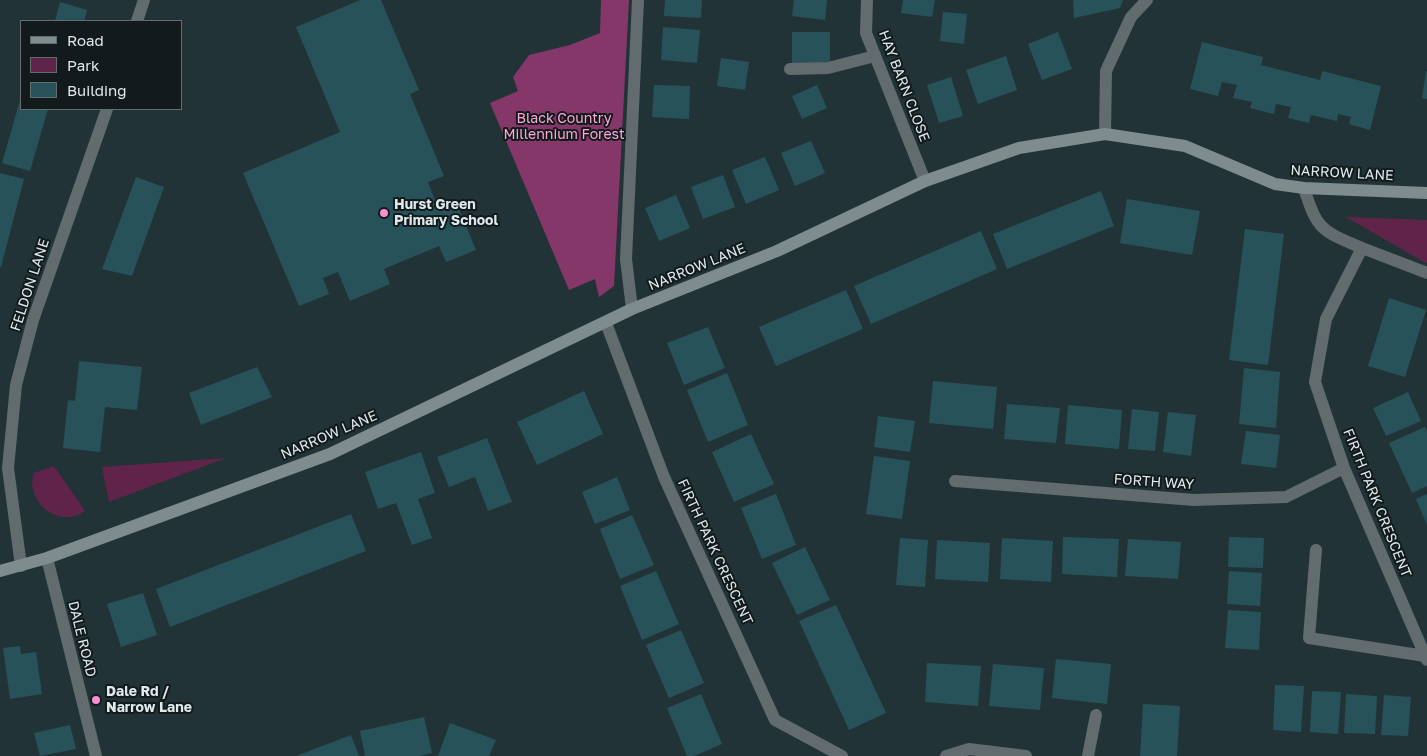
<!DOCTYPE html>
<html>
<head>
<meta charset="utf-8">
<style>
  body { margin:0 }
  #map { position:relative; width:1427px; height:756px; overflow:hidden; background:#223337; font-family:"Golos Text",sans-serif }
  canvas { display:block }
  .legend { position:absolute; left:20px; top:20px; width:162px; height:90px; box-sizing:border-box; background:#121a1b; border:1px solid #646d6e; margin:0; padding:6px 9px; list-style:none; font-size:15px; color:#dee9eb }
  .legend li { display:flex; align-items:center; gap:10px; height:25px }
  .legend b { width:25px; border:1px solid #646d6e }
</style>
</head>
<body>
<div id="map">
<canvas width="1427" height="756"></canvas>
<ul class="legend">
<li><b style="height:6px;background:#7e8c8e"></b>Road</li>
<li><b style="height:14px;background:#60244b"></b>Park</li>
<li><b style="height:14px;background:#27525a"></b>Building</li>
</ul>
</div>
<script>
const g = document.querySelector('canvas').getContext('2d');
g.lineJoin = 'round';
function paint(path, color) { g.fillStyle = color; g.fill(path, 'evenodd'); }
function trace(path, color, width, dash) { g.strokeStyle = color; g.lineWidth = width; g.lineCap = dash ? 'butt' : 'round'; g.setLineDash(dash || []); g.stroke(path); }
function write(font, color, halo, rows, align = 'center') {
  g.font = font + ' "Golos Text",sans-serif'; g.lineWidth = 4; g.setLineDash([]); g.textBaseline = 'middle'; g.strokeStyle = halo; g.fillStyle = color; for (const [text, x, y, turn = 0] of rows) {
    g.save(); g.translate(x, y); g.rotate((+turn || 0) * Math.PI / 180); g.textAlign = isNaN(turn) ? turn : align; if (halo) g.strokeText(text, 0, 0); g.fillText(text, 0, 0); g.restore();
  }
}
paint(new Path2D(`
  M1346,217L1427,220V263L1424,262Z
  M226,458L109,502L102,467Z
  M54,466L85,511C60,530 24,502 34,473Z`), '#60244b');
paint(new Path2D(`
  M601,0H629L614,286L599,297L595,279L569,290L490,103L518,91L513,77L529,55L570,45L600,33Z`), '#853769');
paint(new Path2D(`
  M360,0H381L419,90L410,94L444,176L428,182L437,206L455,199L476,250L446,262L439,246L384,269L390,284L350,301L338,272L323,278L329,294L299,306L243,173L340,132L296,27Z
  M665,0H702L701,18L664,16Z
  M794,0H827L825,20L792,16Z
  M903,0H935L932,17L901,13Z
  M1073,0H1123L1120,8L1074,18Z
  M60,2L87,10L84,21H55Z
  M943,12L967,14L964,44L940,41Z
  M663,27L700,30L697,63L661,60Z
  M792,32H830V65H792Z
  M1058,32L1072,69L1042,80L1028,44Z
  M1202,42L1263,57L1261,65L1320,80L1322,71L1381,86L1370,130L1349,124L1351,117L1338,114L1337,121L1311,115L1309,123L1288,118L1291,107L1276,104L1274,114L1250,108L1252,102L1233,98L1237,85L1222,82L1218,96L1190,89Z
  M1006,56L1017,90L978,104L966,70Z
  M721,58L749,62L745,90L717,86Z
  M1426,71H1427V99L1422,98Z
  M951,77L963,116L939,123L927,85Z
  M654,85L690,86L689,119L652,117Z
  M817,85L827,108L802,119L792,96Z
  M21,97V109H48L30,171L2,163Z
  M811,141L825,173L795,186L781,153Z
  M765,157L779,190L746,204L732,170Z
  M0,173L24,179L1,267H0Z
  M723,175L735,207L703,219L691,187Z
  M136,177L164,187L132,276L102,269Z
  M1101,191L1114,226L1007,269L993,234Z
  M676,195L690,228L659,241L645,208Z
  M1127,199L1200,211L1192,255L1120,243Z
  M1245,229L1284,234L1268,365L1229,360Z
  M981,231L997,269L871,324L854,286Z
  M846,290L863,329L776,366L759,327Z
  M1389,298L1426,310L1405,377L1368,366Z
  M708,327L725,368L684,385L667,343Z
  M79,361L142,367L137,410L105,407L100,452L63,448L68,400L75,401Z
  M257,367L272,397L201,425L189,393Z
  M1244,368L1280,372L1276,428L1239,424Z
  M727,373L748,425L708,442L687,390Z
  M933,381L997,387L993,429L929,423Z
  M584,391L603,434L537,465L517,422Z
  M1408,392L1421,421L1386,436L1373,408Z
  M1007,404L1060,408L1056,443L1004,439Z
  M1068,405L1122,410L1119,449L1065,444Z
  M1132,409L1159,412L1155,451L1128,449Z
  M1168,412L1196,415L1191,456L1163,452Z
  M878,416L915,421L910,452L874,447Z
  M1425,427L1427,432V486L1412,493L1389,443Z
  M1246,431L1280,435L1276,468L1241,464Z
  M751,434L774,484L734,502L712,452Z
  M487,438L512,502L488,511L475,477L449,487L437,457Z
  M421,452L435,493L418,499L432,538L412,545L396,503L378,509L365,472Z
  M874,456L910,461L902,519L866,514Z
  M617,477L630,510L595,524L582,492Z
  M776,494L796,545L762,559L741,508Z
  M1427,494V525L1416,499Z
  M351,514L366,551L170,627L156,589Z
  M632,515L654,565L620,579L600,529Z
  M1063,537L1119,539L1117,577L1062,574Z
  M1229,537L1264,538L1263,568L1228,567Z
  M900,538L928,540L925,587L896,585Z
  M1002,538L1053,541L1051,582L1000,579Z
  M1128,539L1181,542L1178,579L1125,576Z
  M937,540L990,543L988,582L935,579Z
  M805,547L830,600L797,615L772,563Z
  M656,571L679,624L642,640L620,586Z
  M1229,571L1262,573L1260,606L1227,604Z
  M143,593L157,635L121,647L107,604Z
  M836,605L886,713L849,730L799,621Z
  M1228,610L1261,612L1259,650L1225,648Z
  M681,630L704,683L669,698L646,645Z
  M20,646L21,654L36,652L42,694L10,699L3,648Z
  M1056,659L1111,664L1107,704L1052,698Z
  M927,663L981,666L978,706L925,702Z
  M993,664L1044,668L1040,710L989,706Z
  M1275,685L1304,686L1301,732L1273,730Z
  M1312,691L1341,692L1338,734L1310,732Z
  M701,694L722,744L694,756H687L667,708Z
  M1346,694L1377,696L1375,734L1344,733Z
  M1384,695L1411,697L1408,736L1381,735Z
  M1143,704L1180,706L1177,756H1140Z
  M424,717L432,753L420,756H365L360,731Z
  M450,723L496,740L489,756H438Z
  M70,725L76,749L40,756L34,733Z
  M351,735L359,756H296Z`), '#27525a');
trace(new Path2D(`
  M790,69L828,68L875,56`), '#626b6d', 12);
trace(new Path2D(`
  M867,0L866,33L925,181
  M137,21L144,0
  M1105,134L1106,71L1131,17L1147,0
  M1304,188C1317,230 1322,231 1362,248L1326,319L1315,382L1344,468L1427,660
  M1362,248L1427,273
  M632,309L626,259L638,0
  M606,323L664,477L775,720L842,756
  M955,481L1194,500L1286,497L1344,468
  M1316,550L1309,638L1425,656
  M47,558L96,756
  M21,566L8,468L16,385L33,320L107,109
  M946,756L969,749L1026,756
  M1088,756L1096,715`), '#626b6d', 12);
trace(new Path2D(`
  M0,571L47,558L330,454L632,309L777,251L925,181L1019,148L1105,134L1185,146L1275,184L1304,188L1427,193`), '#7e8c8e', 12);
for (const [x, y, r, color] of [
  [384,213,5,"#f790ce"],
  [96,700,5,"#f790ce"]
]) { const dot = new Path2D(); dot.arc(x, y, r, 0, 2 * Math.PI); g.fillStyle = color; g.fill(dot); trace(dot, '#121a1b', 2); }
write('14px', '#dee9eb', '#121a1b', [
  ["HAY BARN CLOSE",904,86,69],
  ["NARROW LANE",1342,173,3],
  ["NARROW LANE",697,267,-22],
  ["FELDON LANE",30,285,-72],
  ["NARROW LANE",329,435,-23],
  ["FORTH WAY",1154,482,4],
  ["FIRTH PARK CRESCENT",1377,503,68],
  ["FIRTH PARK CRESCENT",715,552,65],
  ["DALE ROAD",82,639,76]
]);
write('14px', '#ffa6db', '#121a1b', [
  ["Black Country",564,119],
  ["Millennium Forest",564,135]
]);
write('bold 14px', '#dee9eb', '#121a1b', [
  ["Hurst Green",394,205],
  ["Primary School",394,221],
  ["Dale Rd /",106,692],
  ["Narrow Lane",106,708]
], 'left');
</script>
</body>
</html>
